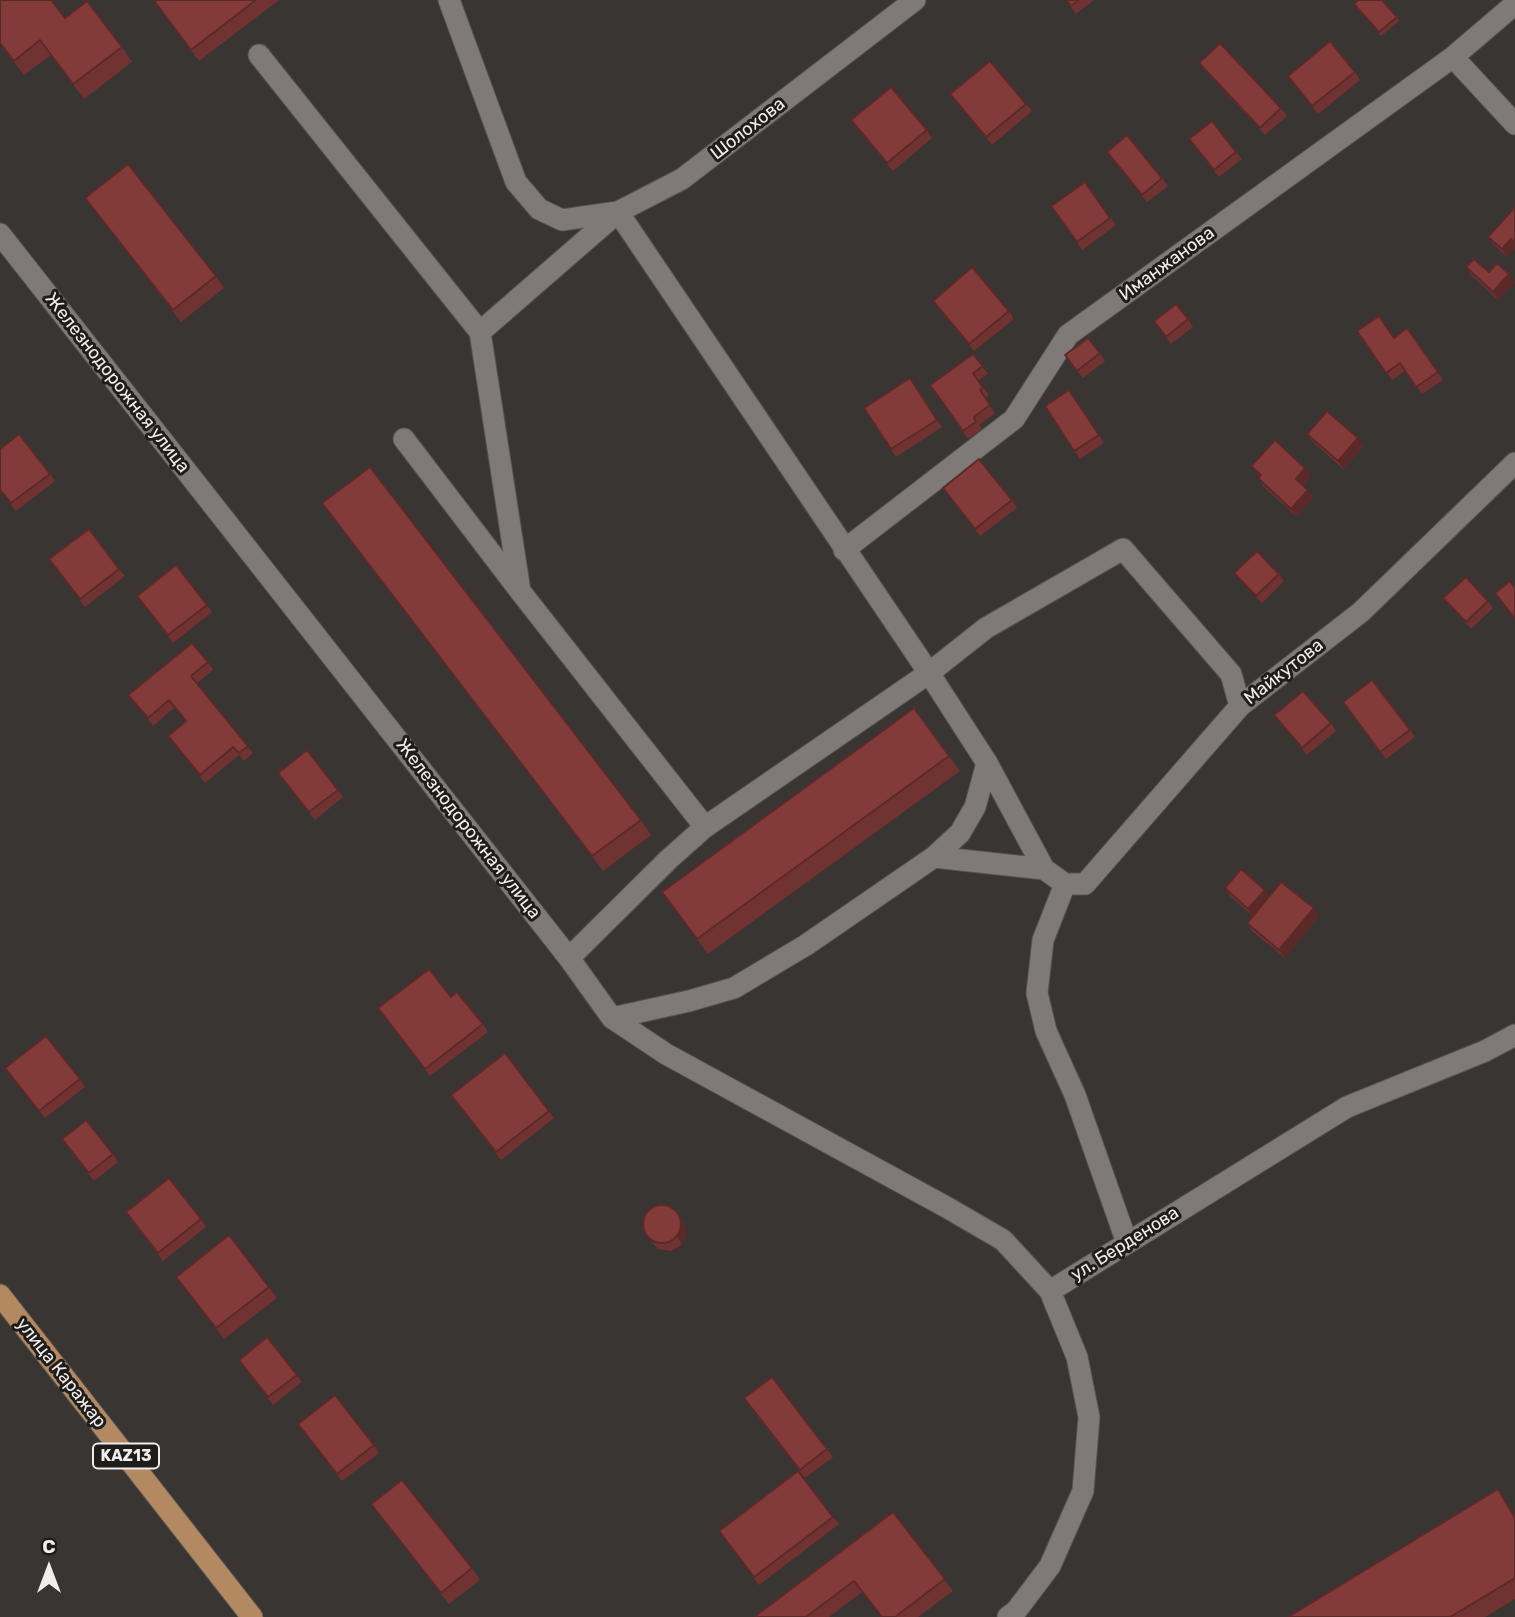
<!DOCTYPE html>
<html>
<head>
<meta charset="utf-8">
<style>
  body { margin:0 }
  #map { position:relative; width:1515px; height:1617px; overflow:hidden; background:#393532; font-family:Rubik,sans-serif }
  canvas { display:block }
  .north { position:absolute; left:14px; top:1533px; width:70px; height:70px; -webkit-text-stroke:5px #1f1d1b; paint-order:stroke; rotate:0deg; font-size:19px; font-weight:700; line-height:28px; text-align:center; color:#f0edeb }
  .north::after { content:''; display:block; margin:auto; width:24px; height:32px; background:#f0edeb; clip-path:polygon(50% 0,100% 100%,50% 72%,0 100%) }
</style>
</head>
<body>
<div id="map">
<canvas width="1515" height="1617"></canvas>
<div class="north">С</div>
</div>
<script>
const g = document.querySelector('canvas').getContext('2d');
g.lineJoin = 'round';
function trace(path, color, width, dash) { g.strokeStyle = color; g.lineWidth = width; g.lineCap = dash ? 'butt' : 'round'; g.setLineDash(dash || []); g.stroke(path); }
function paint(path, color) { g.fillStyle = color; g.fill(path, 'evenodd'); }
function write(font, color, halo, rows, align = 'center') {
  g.font = font + ' Rubik,sans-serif'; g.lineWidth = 6; g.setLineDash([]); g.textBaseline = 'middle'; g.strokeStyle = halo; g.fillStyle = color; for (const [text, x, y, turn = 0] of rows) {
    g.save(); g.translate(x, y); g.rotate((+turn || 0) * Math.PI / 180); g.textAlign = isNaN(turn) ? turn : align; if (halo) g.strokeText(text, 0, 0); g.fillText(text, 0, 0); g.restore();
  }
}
const minor = new Path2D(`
  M449,0L516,182L539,209L562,220L618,212L682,179L915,0
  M259,55L480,332
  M1453,57L1515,124
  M0,234L569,958L612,1018L666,1054L948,1208L1003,1240L1050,1291L1077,1357L1089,1417L1083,1491L1050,1566L1016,1611L1008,1617
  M404,439L520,591L705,827
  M844,550L1014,419L1068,335L1453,57L1515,4
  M520,591L480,332L618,212L929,673L987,763L1044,869L1065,884
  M934,857L1044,869
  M1065,884H1085L1240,706L1361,612L1515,463
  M1065,884L1043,940L1037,993L1046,1031L1075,1095L1127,1243
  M569,958L669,859L705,827L929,673L986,628L1123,549L1231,674L1240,706
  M612,1018L689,1001L734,988L806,945L934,857L960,833L975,807L987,763
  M1050,1291L1347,1107L1485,1051L1515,1035`);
const major = new Path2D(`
  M0,1295L252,1617`);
trace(minor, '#565250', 23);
trace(major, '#565250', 23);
trace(minor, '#7f7a77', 21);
trace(major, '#b38961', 21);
paint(new Path2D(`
  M0,0L65,18L122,47L132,62L84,99L51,55L24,75L0,44Z
  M157,0H279L199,61L155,2Z
  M1065,0H1094L1076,14Z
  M1357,8L1397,17L1399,21L1381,36Z
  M1199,63L1281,108L1287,116L1265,135L1204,70Z
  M1355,72L1360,80L1318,114L1288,76Z
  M950,94L1026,104L1032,111L992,145Z
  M851,120L927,130L932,138L893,171Z
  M1189,139L1236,152L1242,159L1219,177Z
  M1107,152L1162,178L1168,186L1147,202Z
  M1085,182L1116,225L1082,250L1051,206Z
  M85,198L216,276L224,288L181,322Z
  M1515,207V248L1507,257L1493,244L1488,237Z
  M1466,267L1489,272L1515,282L1498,300L1471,275Z
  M933,301L1009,311L1014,319L974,351Z
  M1188,319L1193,327L1171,344L1154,321Z
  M1407,328L1443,380L1422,394L1405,371L1392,380L1357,331L1394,338Z
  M1100,353L1105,361L1083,378L1065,355Z
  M973,354L988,374L978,381L989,395L985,398L995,413L979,425L982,429L968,439L930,385Z
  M910,378L942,427L896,457L864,408Z
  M1069,390L1104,443L1080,459L1045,406Z
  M1307,434L1364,446L1343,469L1312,441Z
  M1251,466L1311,476L1303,485L1313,498L1296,516L1263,486L1258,478L1260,476Z
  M50,474L55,481L16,511L0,490Z
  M943,488L1012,500L1017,508L980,536Z
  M322,503L641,820L651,835L603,871Z
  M55,567L119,569L125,576L85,607Z
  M1234,573L1279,574L1284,581L1262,603L1240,580Z
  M1443,598L1488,601L1493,608L1471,629L1449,606Z
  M142,603L207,605L212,612L173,643Z
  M208,662L213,670L196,684L253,753L244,761L239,755L205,783L168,736L186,721L175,707L153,726L128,695Z
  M1343,702L1410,730L1415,737L1386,759Z
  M914,708L960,771L708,954L662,892Z
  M1274,715L1331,723L1336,731L1307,755Z
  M278,773L338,790L343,797L315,820Z
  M1225,888L1265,890L1269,896L1319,916L1285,958L1252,931L1247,923L1253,916L1230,896Z
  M451,997L483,1024L488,1032L430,1076L384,1016Z
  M11,1075L80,1079L85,1087L45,1118Z
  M456,1102L549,1111L554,1118L501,1160Z
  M67,1147L113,1154L118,1162L94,1181Z
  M201,1219L206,1227L163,1261L131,1220Z
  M683,1221L687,1233L682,1244L677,1248L671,1251L658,1249L644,1232Z
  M176,1277L269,1287L277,1298L224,1339Z
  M244,1367L297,1375L302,1382L273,1405Z
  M749,1406L827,1449L833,1457L805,1478Z
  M303,1431L374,1445L379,1453L342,1481Z
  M798,1471L839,1524L759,1585L719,1531Z
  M1498,1489L1515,1515V1599L1485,1617H1288Z
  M371,1504L472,1568L480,1580L449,1604Z
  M893,1512L953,1591L918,1617H881L862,1592L829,1617H754Z`), '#713332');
paint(new Path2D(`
  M1511,239L1515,245V248L1507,257L1502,249Z
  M1509,274L1515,282L1498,300L1493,292Z
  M1358,438L1364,446L1343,469L1338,461Z
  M1305,468L1311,476L1301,486L1296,479Z
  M1308,490L1313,498L1296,516L1291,509Z
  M1265,890L1270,897L1253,917L1248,909Z
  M1314,908L1319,916L1285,958L1279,950Z
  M678,1213L683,1221L687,1233L682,1244L677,1236Z`), '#5c2929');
const building = new Path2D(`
  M0,0H51L65,18L87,1L122,47L73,84L40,40L14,61L0,43Z
  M157,0H256L191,50L155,2Z
  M1066,0H1079L1071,6Z
  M1358,0H1382L1397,17L1379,32L1354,4Z
  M1330,41L1355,72L1312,106L1288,76Z
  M1220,43L1281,108L1260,128L1199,63Z
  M990,61L1026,104L986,137L950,94Z
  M891,87L927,130L887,163L851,120Z
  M1212,121L1236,152L1214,170L1189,139Z
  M1127,135L1162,178L1142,195L1107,152Z
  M128,164L216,276L173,310L85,198Z
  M1085,182L1110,218L1077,242L1051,206Z
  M1515,207V243L1511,239L1502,249L1488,237Z
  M1474,259L1489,272L1497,263L1509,274L1493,292L1466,267Z
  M972,267L1009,311L969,344L933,301Z
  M1176,304L1188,319L1166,337L1154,321Z
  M1379,316L1394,338L1407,328L1438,372L1416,387L1400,363L1386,373L1357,331Z
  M1088,338L1100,353L1077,371L1065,355Z
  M973,354L983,366L973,373L983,388L980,390L990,405L974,417L976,422L963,431L930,385Z
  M910,378L937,420L891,449L864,408Z
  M1069,390L1099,435L1074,451L1045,406Z
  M1327,411L1358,438L1338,461L1307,434Z
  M19,434L50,474L11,503L0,490V449Z
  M1275,440L1305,468L1296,479L1308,490L1291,509L1258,478L1261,475L1251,466Z
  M979,459L1012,500L975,529L943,488Z
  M370,467L641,820L592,856L322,503Z
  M89,529L119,569L80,599L49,559Z
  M1257,551L1279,574L1256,596L1234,573Z
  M176,565L207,605L168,635L137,596Z
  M1466,577L1488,601L1466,622L1443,598Z
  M1510,581L1515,588V619L1495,593Z
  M192,643L208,662L191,676L248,746L239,753L233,747L200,775L168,736L186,721L169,700L148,718L128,695Z
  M1372,680L1410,730L1380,752L1343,702Z
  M1303,691L1331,723L1302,748L1274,715Z
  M914,708L949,756L697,939L662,892Z
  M307,750L338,790L309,812L278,773Z
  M1241,869L1265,890L1248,909L1225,888Z
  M1281,882L1314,908L1279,950L1247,923Z
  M429,969L451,997L457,992L483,1024L425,1069L378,1008Z
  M46,1036L80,1079L39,1111L5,1068Z
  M505,1053L549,1111L496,1152L451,1095Z
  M86,1120L113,1154L89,1173L62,1139Z
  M169,1178L201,1219L158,1253L126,1212Z
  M643 1224a19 19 0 1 1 38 0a19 19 0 1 1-38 0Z
  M229,1235L269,1287L216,1328L176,1277Z
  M267,1337L297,1375L268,1397L239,1360Z
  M772,1377L827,1449L800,1470L744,1398Z
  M335,1395L374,1445L337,1474L298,1424Z
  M798,1471L833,1517L754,1577L719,1531Z
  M402,1480L472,1568L441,1593L371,1504Z
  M1498,1489L1515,1518V1578L1450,1617H1288Z
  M893,1512L945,1579L895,1617H882L854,1581L806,1617H754Z`);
paint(building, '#833b3a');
trace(building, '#5c2929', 2);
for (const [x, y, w] of [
  [126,1456,66]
]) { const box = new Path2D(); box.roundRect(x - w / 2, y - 12.5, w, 25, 5); g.fillStyle = '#1f1d1b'; g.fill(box); trace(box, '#f0edeb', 2); }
write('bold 16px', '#f0edeb', null, [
  ["KAZ13",126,1456]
]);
write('18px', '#f0edeb', '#1f1d1b', [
  ["Шолохова",748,129,-38],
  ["Иманжанова",1167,264,-36],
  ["Железнодорожная улица",117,383,52],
  ["Майкутова",1284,672,-38],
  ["Железнодорожная улица",468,829,52],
  ["ул. Берденова",1125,1244,-32],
  ["улица Каражар",61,1373,52]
]);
</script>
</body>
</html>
